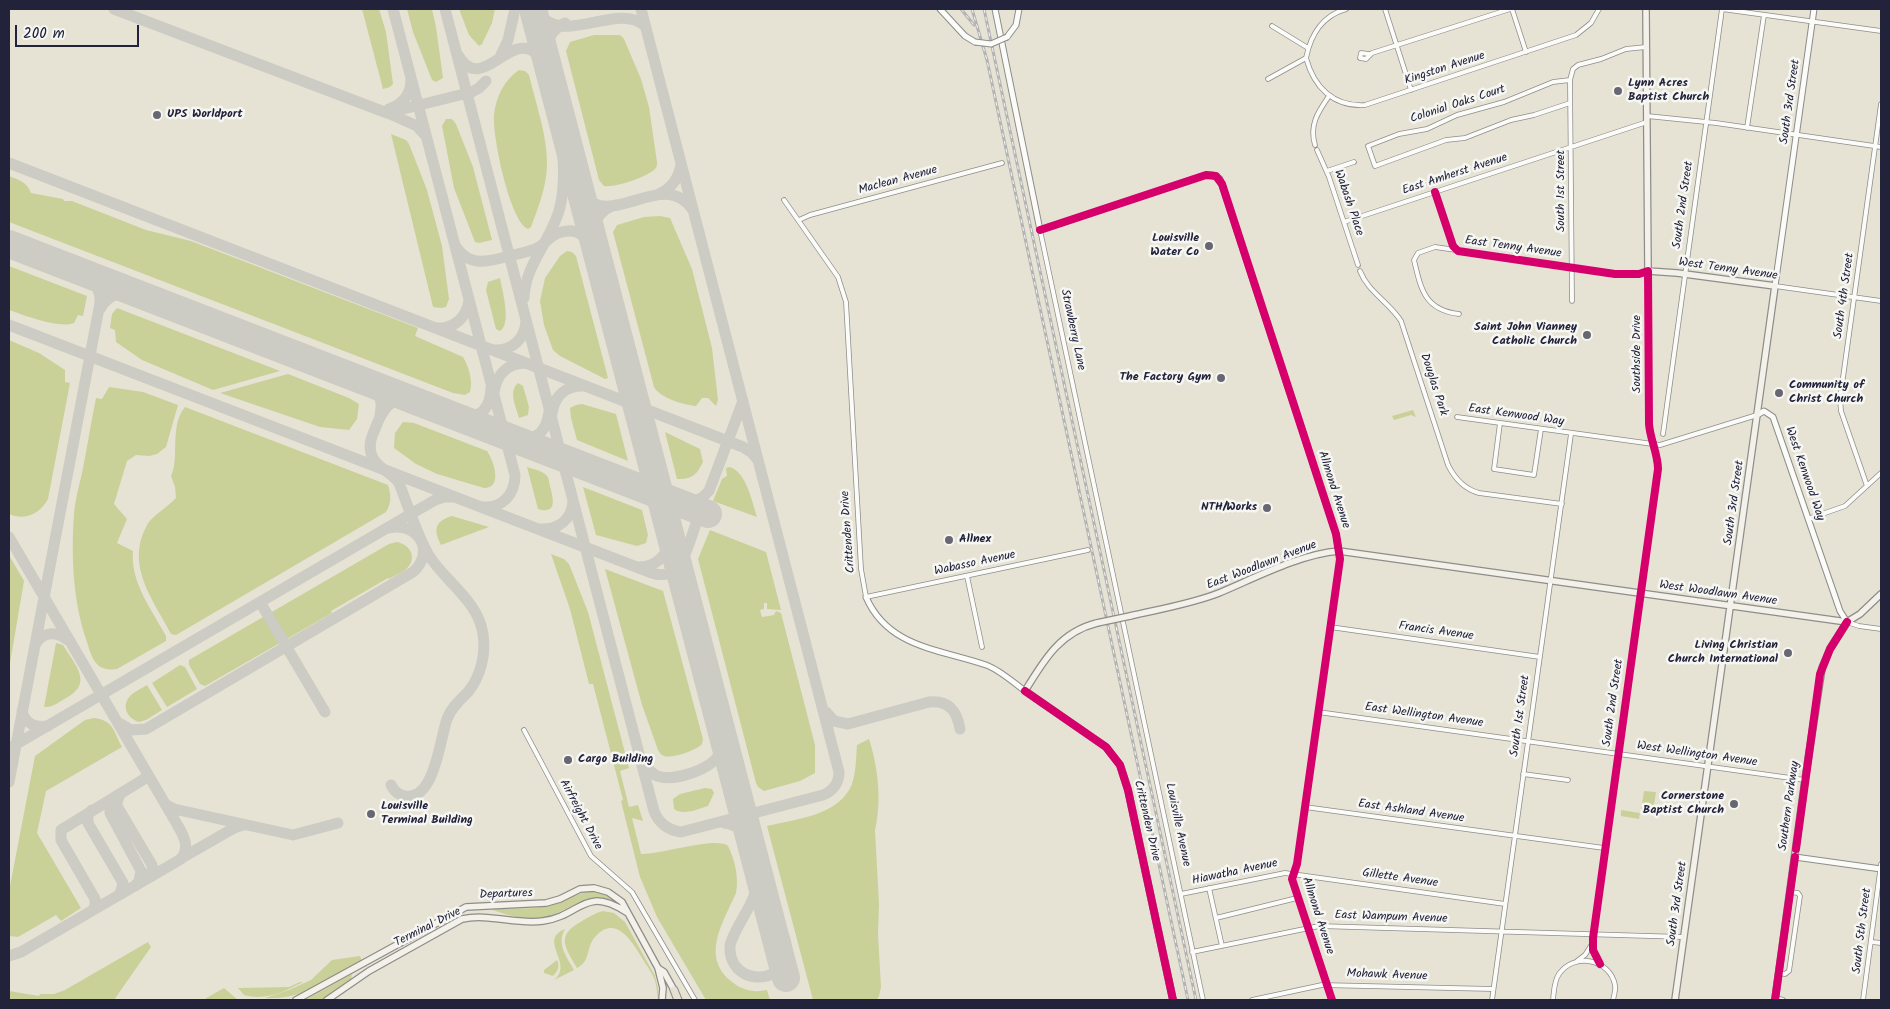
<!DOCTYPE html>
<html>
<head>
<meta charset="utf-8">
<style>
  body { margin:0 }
  #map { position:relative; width:1890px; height:1009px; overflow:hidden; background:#e6e3d5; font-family:Kalam,sans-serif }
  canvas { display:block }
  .frame { position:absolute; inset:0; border:10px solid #22223b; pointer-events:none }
  .scale { position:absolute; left:15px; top:25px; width:124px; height:22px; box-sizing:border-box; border:2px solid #22223b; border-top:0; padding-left:6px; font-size:15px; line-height:18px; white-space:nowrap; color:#22223b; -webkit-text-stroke:4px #f6f6f2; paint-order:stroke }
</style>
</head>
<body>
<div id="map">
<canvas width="1890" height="1009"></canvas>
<div class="frame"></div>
<div class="scale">200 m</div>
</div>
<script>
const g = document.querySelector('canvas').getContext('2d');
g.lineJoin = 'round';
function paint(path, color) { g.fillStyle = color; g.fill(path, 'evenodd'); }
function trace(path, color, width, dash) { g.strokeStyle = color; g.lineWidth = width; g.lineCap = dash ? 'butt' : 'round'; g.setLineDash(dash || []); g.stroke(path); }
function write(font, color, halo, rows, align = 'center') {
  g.font = font + ' Kalam,sans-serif'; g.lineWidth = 5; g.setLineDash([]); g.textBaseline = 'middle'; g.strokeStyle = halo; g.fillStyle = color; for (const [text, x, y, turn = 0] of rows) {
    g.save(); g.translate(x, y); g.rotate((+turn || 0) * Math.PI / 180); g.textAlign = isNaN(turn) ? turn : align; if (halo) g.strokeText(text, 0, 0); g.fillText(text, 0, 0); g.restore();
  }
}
paint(new Path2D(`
  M362,9H379L386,32L393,84L390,87L383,89Z
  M407,9H432L436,27L443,78L436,82L432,80L413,32Z
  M459,9H495L492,23L482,44L479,46L469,35Z
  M594,35H620L624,39L641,79L649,107L657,162C657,165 657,167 655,169C647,177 615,188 604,186L599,180L566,51L570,42Z
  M519,70L525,71L529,75C536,105 548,137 547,167C546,188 538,208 531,227L528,229C510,222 492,135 494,115C496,97 504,80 519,70Z
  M446,119H452L456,124L473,167L492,240L479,243L475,242L454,188L442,126Z
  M391,134L406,140L409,144L427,190L442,246L449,299L446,307L441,308L433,307Z
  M9,176C19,180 27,182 31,193L63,199L64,201H72L146,230L191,241L418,328L415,336L463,357C469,367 473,381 470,392L465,395L453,393L9,222Z
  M644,217L660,216L670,218L692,269L712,348L718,400L716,406L708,398H702L696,406C684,405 660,398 654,387L613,232L617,225Z
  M567,251L572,252L576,256L608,378L605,379L560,356L553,350L544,325L540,301L545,278L560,256Z
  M9,266L87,296L83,316L78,315L74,323C60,329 23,315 9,310Z
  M500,278C502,290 512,324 500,331L496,329L486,290L488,282Z
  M117,308L280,371L213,390L142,360L116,342L115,330L110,328L112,314Z
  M9,340L39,353L65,370V382L70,383L48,499C40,514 25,521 9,514Z
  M288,374L349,398L359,404L357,419L349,430L320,427L220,393Z
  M518,383L523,386L529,407L528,415L519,418C516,406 508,392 518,383Z
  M109,387L143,392L178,405L166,447L157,454L149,456L136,455L127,461L114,504L127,519L117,543L133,551C130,582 152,610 166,636V641L117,669C94,672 92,657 86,639C73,600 71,556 74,514C75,501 79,486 82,473C87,448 91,423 96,398L102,399Z
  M582,404L616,414L628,461L577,440L571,418L570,408L576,405Z
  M185,407L388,485C391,495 392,502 386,512L176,635L171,634C152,598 125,565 147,525C152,516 169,506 176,498L175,487L171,476C180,458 169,426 185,407Z
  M1413,410L1416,417L1411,415L1394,420L1392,416Z
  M403,422L414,423L487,451C494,461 503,488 484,488L437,474L416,464L394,448L395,433Z
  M665,432L700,449L703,462C696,476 692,479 677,479Z
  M527,467C532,469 541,470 546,475C549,477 549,482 550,486C553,498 558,515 538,509Z
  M730,467C747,473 752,502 757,517L713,501L722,479L727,476L726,468Z
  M583,487L642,510L648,535L646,543L637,546L596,535Z
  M452,516L489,527L441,545C433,529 435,521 452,516Z
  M710,530L766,552L781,610L767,609V603H764V609L760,610L762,617L774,615L776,611L781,613L815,745V773L800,781L764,791L758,787L756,783L698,559Z
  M397,542C408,544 417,555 409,566C405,572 395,575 389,579L388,578L331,611L332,613L205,686L200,684L189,665V660L389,544Z
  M551,554L564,559L569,564L588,612L629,768L620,771L629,807L638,805L643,821L632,818L641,854C659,855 717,836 728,846C735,860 739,878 736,893C724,921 700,956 731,981C741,990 754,993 767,990L770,1000H706L657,917L640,877L621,801L623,800L593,684H589L570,609Z
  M9,555L24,581L9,669Z
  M605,569L663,591L703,739L702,744C697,750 672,759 664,756C660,754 660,753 658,750L642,705Z
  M56,643L63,645C75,665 94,683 66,698C59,702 52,708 44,707Z
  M180,665L185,667L197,689L167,707L152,683Z
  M147,685L162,710L146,720L139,722C127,718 121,706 130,696C134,692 142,688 147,685Z
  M94,718C114,720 114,733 122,747L46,791L37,833L81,908L61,921L56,915L18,937L9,936V891L35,756L85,720Z
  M869,739C878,767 882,801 875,830L879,904L878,934L881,987L879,996L877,1000H813L767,826C796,819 839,816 852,784C856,772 856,758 857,745Z
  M705,788L712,789L714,793L708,806C698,809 684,816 674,809L673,799L680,794Z
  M1644,791L1656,792L1653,812L1641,810Z
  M1621,810L1640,813L1639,819L1621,816Z
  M589,891L601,892L618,903C586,890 580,905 552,915C533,922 510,917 491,909C511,908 533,910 552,905C565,901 576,894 589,891Z
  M603,911L614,913L625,922L655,976L658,988V1000C657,995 657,985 654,978C651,971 646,965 642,958C633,943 616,914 596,936C585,947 592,960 577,968C565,947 555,936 582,921C589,917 595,913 603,911Z
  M565,929C556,944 567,957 574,970L554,980C575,964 537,940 565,929Z
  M148,942L151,947L114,1000H9V991L39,996L40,994H54L65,990Z
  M360,956L362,961C331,978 302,1001 265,998L289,990L311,980L332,960Z
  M557,960C560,966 558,971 553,976L544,973V970Z
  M352,974L351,980L323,1000H305Z
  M300,982H303C284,992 265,1001 244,995L238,988L289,987Z
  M224,988L238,1000H202H203Z`), '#c9d198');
trace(new Path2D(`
  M114,9L387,113L472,92L479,88L486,81
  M393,9L515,475C515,494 503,508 483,507
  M445,9L654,811C659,824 668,830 681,832L823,795C833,791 839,783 839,772L641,9
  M535,9C561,51 616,0 645,26
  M546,53C546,39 553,29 565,23
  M458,55C484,100 514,16 545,63
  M500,57L508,40L515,9
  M389,109C403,104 411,94 411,80
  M388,113L417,126L425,135
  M571,149C574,162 575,182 583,194C610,232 664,166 693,210
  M9,163L743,447L751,452L757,459
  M659,194C672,188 679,178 681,164
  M457,248C471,269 493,260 513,255C522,253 532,251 539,247C546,243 550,236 558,233C594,220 599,267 605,289
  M596,248C591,230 594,214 612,206
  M524,298C525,264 552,240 560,207C573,152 547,66 533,12
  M100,309C110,291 125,291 143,296
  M9,325L652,573C661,576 671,575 678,567C687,556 695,525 700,511
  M437,328C454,329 466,318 469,301
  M494,350C513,351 525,338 526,321
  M357,379C374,386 385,396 380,415
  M494,393C496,375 507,363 526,363
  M422,402C446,412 489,434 491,388
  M552,414C554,396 566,385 584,386
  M478,424C504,434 543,456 549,412
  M518,442L556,457L563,465
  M644,488C667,497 689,514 709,491L743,401
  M540,529C559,530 572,519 573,501
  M9,537L174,819C181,832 192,845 181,859L21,952L9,956
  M639,567C655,567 670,555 669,537C668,527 664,516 661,506
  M260,602L325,712
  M35,645C43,631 56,631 68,640
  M22,711C25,724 36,728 48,726
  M826,712L834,721L848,724L929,702C949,700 957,711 960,729
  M119,723L131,730L146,729L413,572C436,552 418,521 389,528
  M13,746L435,500L444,497H452
  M643,763C647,768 651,773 657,776C675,782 714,769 721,751C726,736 716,713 713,698
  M9,782L100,303C101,287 92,278 78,271
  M391,785C394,791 398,795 405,796C435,801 440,738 447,719C451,708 460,700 468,692C481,676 486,654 483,634C478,600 445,582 428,554C416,532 408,506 399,483C392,472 377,469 372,456C368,446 371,438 375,429C386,400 395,395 425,405
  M120,794L117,802V806L152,865V871L150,877
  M115,797L110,806V813L141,871L139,881L135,886
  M165,804L174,809L293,835L338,823
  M92,810L88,814V823L123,883L120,894
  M724,823C736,824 744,831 750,842
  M180,859L234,828L243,825
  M757,869C762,899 738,918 730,945C727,986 786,988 786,949C787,938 781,930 772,924
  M92,911L95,906V899L61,840V830L149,776`), '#cccbc4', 11);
trace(new Path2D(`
  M533,9L786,978
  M9,244L708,514`), '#cccbc4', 28);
const minor = new Path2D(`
  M1385,9L1411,90
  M1512,9L1526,52
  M1722,9L1881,31
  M1272,26L1308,48
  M1369,54L1361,53L1360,58L1366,59L1372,53L1510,9
  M1306,58C1314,87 1333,107 1365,105L1576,35L1591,23L1599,9
  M1268,79L1306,58C1311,34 1322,16 1346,9
  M1570,80L1572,301
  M1570,103L1534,115L1511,120L1465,138L1446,140L1375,166L1368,146L1399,134L1427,129L1457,115L1504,102L1553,82L1570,80L1573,69L1578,65L1601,59L1626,49L1646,47
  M1647,116L1716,123L1881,147
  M1747,128L1764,15
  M1315,145C1309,125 1318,112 1329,96
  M1317,150L1329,177L1358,265
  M1327,171L1354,162
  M1435,192L1453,246L1458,251L1615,274H1639L1648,271L1649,424C1650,439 1658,454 1658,469L1593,938V950L1600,964
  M784,200L838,277L846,302L861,569L866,597L1088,550
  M799,220L810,215L1002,163
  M1344,222L1647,122
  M1040,230L1203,1000
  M1456,250L1435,247L1418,253L1414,260C1421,290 1425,310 1459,314
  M1360,271C1368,292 1389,302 1401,321L1448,465C1455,479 1464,489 1479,493L1562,504
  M1775,286L1881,301
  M1457,417L1660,445L1757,415
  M1500,423L1494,469L1534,475L1541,429
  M1663,434L1722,9
  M1867,486L1841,411L1840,399L1881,104
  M1808,519L1845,506L1881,473
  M967,576L982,647
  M1847,622L1859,626L1881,629
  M1330,627L1540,657
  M1318,712L1805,780
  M524,730L591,856L632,892L695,1000
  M1523,774L1568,780
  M1305,807L1604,848
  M1209,888L1222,946
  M1181,894L1285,873L1505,904
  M1216,918L1297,898
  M1872,942L1881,943
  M1192,952L1319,926L1683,937
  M1577,961L1585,955L1592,944
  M1779,973L1785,974L1789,971L1800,896L1798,893L1790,892
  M1776,998L1783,1000
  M1252,1000L1322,985L1493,989
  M1332,1000L1292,879L1297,864L1340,559L1339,551
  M1492,1000L1571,434
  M1553,1000C1554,991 1554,981 1559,974C1574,952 1610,959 1615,985C1616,989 1614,996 1613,1000
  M1863,1000L1881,864`);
const tertiary = new Path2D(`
  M940,9L965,36L975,42
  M995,9L1040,230L1206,175H1212L1220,179L1336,534L1339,551
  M1007,37L1016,25L1019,9
  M1775,286L1814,9
  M1757,415L1764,411L1773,417L1840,611L1847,622
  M866,597C888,648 940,649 986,665C1000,670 1014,683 1025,691
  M1795,857L1881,869`);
const secondary = new Path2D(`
  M1646,9L1648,271L1677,273L1775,286L1675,1000
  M1130,616C1160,609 1191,604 1219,593C1255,578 1300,554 1339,551L1847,622
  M1097,623C1060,632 1044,660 1025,691L1106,747L1120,765L1128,790L1173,1000
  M658,968L664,972L674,990
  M296,1000L466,907L546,903L560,899L580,889L594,888L608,892L622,902L658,968L663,988L662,1000
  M327,1000L369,971L462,919C489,913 516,925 543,921C581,916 584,885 626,912
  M1775,1000L1805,780L1822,668L1830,649L1847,622L1860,614L1881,594`);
const motorway = new Path2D(`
  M674,990L678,1000`);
trace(minor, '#8e8d89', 5.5);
trace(tertiary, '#8e8d89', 7);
trace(secondary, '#8e8d89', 8);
trace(motorway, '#8e8d89', 9);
trace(minor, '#fbfbf9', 4);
trace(tertiary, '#fbfbf9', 5);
trace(secondary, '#f4f1ea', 5.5);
trace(motorway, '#e7e1d5', 7);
const rail = new Path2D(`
  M961,9L974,25
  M972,9L987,60L1188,1000
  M984,9L1196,1000`);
trace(rail, '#b3b3b4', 3);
trace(rail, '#f6f6f2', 1, [4]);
const tertiaryBridge = new Path2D(`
  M975,42L991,44L1007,37`);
const secondaryBridge = new Path2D(`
  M1097,623L1130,616`);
trace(tertiaryBridge, '#8e8d89', 7, []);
trace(secondaryBridge, '#8e8d89', 8, []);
trace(tertiaryBridge, '#fbfbf9', 5);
trace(secondaryBridge, '#f4f1ea', 5.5);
trace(new Path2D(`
  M1435,192L1453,246L1458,251L1615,274H1639L1648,271L1649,424C1650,439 1658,454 1658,469L1593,938V950L1600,964
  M1040,230L1206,175L1216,176L1222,184L1336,534L1340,559L1297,864L1292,879L1332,1000
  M1025,691L1106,747L1120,765L1128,790L1173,1000
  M1796,849L1820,674L1830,649L1847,622
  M1775,1000L1795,857`), '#d6006c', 8);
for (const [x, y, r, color] of [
  [1618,91,5,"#676671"],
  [157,115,5,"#676671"],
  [1209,246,5,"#676671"],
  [1587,335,5,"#676671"],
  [1221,378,5,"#676671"],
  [1779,393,5,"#676671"],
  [1267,508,5,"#676671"],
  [949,540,5,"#676671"],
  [1788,653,5,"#676671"],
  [568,760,5,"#676671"],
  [1734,804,5,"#676671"],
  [371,814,5,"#676671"]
]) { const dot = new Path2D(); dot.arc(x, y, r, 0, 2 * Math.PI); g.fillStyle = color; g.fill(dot); trace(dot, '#f6f6f2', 2); }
write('12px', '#22223b', '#f6f6f2', [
  ["Kingston Avenue",1445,69,-18],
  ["South 3rd Street",1791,102,-82],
  ["Colonial Oaks Court",1458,105,-18],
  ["East Amherst Avenue",1455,175,-18],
  ["Maclean Avenue",898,181,-15],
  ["South 1st Street",1562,191,-90],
  ["Wabash Place",1348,203,71],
  ["South 2nd Street",1684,205,-82],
  ["East Tenny Avenue",1513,248,8],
  ["West Tenny Avenue",1728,270,8],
  ["South 4th Street",1845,296,-82],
  ["Strawberry Lane",1072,330,78],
  ["Southside Drive",1638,354,-90],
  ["Douglas Park",1433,385,72],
  ["East Kenwood Way",1516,416,8],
  ["West Kenwood Way",1804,474,71],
  ["Allmond Avenue",1333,490,72],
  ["South 3rd Street",1735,503,-82],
  ["Crittenden Drive",849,532,-94],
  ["Wabasso Avenue",975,564,-12],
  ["East Woodlawn Avenue",1262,566,-21],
  ["West Woodlawn Avenue",1718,594,8],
  ["Francis Avenue",1436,632,8],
  ["South 2nd Street",1614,703,-82],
  ["East Wellington Avenue",1424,716,8],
  ["South 1st Street",1521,716,-82],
  ["West Wellington Avenue",1697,755,8],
  ["Southern Parkway",1790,806,-82],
  ["East Ashland Avenue",1411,812,8],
  ["Airfreight Drive",580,815,62],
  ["Crittenden Drive",1146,821,77],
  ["Louisville Avenue",1177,825,78],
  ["Hiawatha Avenue",1235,873,-12],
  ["Gillette Avenue",1400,879,8],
  ["Departures",506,895,-2],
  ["South 3rd Street",1678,904,-82],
  ["Allmond Avenue",1317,916,72],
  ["East Wampum Avenue",1391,918,2],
  ["Terminal Drive",428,928,-27],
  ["South 5th Street",1863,931,-83],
  ["Mohawk Avenue",1387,976,2]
]);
write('bold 12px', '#22223b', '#f6f6f2', [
  ["Lynn Acres",1628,84],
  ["Baptist Church",1628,98],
  ["UPS Worldport",167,115],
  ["Louisville",1199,239,"right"],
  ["Water Co",1199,253,"right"],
  ["Saint John Vianney",1577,328,"right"],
  ["Catholic Church",1577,342,"right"],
  ["The Factory Gym",1211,378,"right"],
  ["Community of",1789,386],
  ["Christ Church",1789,400],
  ["NTH/Works",1257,508,"right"],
  ["Allnex",959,540],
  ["Living Christian",1778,646,"right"],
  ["Church International",1778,660,"right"],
  ["Cargo Building",578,760],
  ["Cornerstone",1724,797,"right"],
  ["Baptist Church",1724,811,"right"],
  ["Louisville",381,807],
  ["Terminal Building",381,821]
], 'left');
</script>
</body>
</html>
